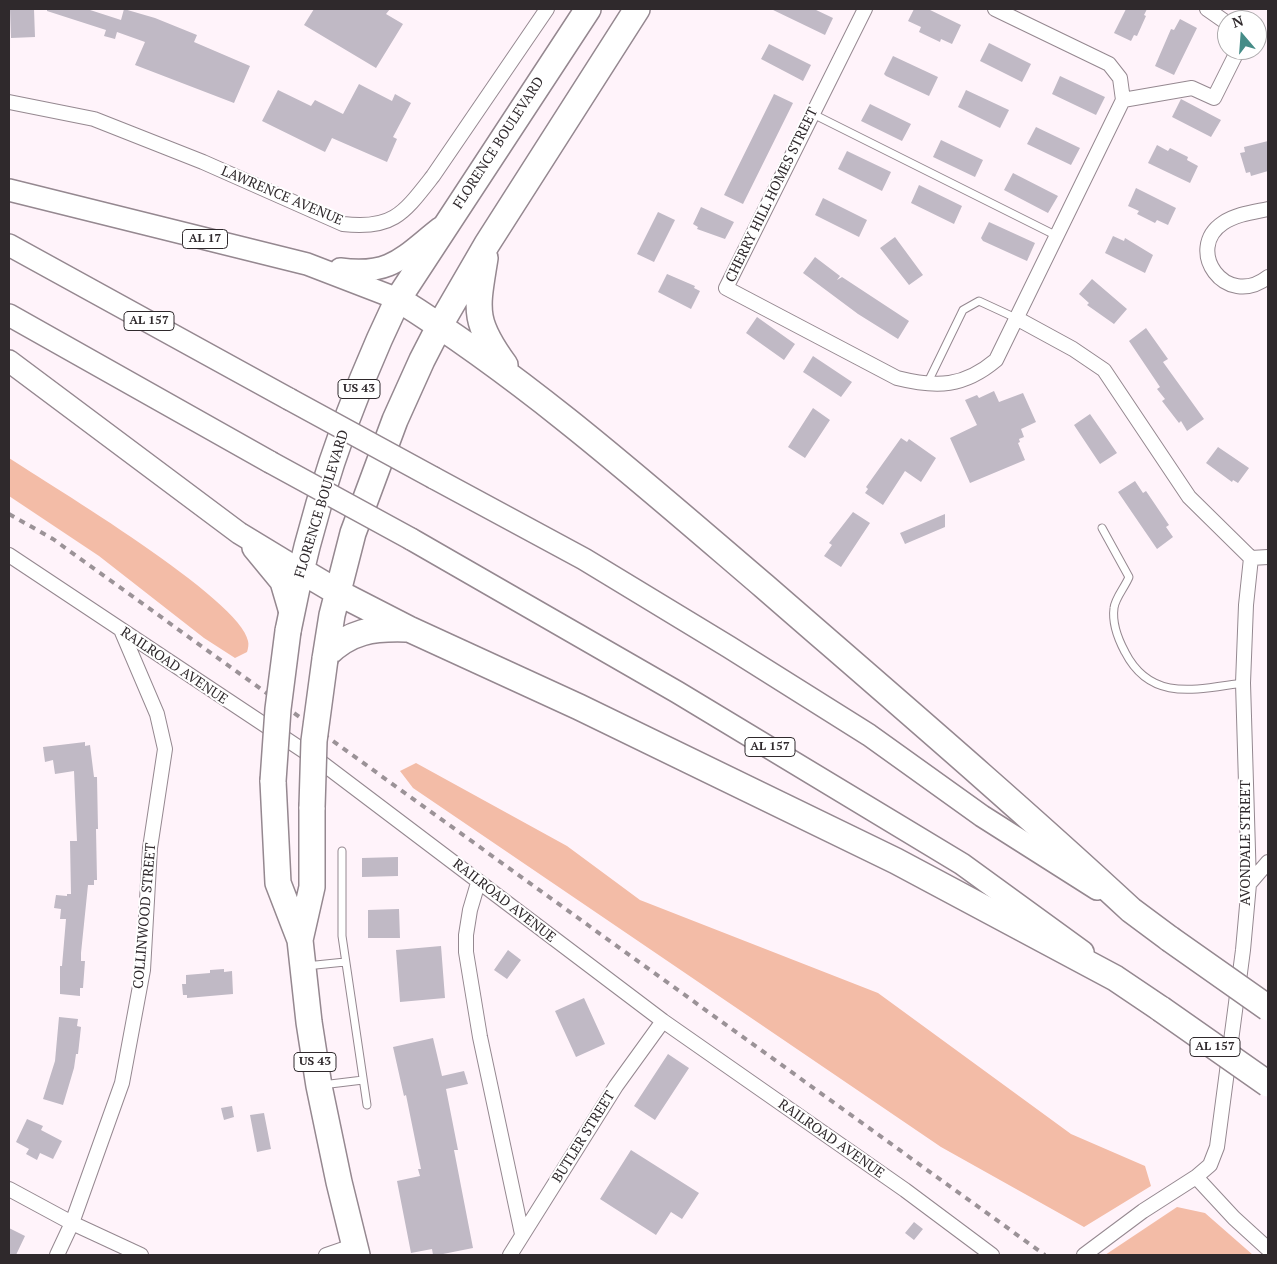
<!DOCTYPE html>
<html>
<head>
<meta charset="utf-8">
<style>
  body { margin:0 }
  #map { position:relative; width:1277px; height:1264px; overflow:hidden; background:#fff3fa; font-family:"PT Serif",serif }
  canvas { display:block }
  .frame { position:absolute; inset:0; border:10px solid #2f292c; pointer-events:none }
  .north { position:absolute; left:1217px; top:10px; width:50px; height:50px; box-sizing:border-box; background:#fff; border:1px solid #aca9ab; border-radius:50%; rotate:342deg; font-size:14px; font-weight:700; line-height:20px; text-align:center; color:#2f292c }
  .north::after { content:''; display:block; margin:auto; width:18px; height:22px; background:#458c87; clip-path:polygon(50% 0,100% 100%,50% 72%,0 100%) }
</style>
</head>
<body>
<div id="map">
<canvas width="1277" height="1264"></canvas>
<div class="frame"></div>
<div class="north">N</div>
</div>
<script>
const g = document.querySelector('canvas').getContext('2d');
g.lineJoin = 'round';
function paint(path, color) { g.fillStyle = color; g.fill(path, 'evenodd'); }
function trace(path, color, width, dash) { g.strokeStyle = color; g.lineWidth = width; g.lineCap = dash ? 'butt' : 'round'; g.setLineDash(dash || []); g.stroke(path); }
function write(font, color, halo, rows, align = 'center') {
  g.font = font + ' "PT Serif",serif'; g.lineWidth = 4; g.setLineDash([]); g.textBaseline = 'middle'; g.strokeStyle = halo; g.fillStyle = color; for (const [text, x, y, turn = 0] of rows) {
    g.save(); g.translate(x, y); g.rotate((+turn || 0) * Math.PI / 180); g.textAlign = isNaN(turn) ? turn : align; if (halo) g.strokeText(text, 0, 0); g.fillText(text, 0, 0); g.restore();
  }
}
paint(new Path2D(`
  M9,458C50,485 242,600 248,641C249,644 248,649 247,652L235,658L204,638L99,556L9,496Z
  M416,763L567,846L640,900L878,993L1071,1134L1145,1166L1151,1186L1084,1227L941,1147L413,788L400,771Z
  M1177,1207L1205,1213L1253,1255H1105Z`), '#f3bca7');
paint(new Path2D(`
  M10,9H34L35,37L11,38Z
  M47,9H87L121,20L124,9L155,18L197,35L194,42L250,66L234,103L135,65L145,42L117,32L115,39L104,36L106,30L47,11Z
  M314,9H390L386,14L403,24L376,68L304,25Z
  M771,9H814L833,18L825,35Z
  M914,9H928L961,25L952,44L941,39L940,42L919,32L921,27L908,21Z
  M1126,9H1147L1144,15L1146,16L1137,36L1134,35L1131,41L1114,33Z
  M1180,19L1197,28L1174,75L1155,66L1171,29L1174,30Z
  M989,43L1031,64L1022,82L980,61Z
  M769,44L811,65L803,81L761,59Z
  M893,56L938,77L929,96L886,76L884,74Z
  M1060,76L1105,97L1096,115L1052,94Z
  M359,84L392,101L395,94L411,103L393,137L397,139L387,162L332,138L325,152L262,121L278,90L311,106L315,100L343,114Z
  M966,90L1009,110L1000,128L958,107Z
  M774,94L793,103L743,204L724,195Z
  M1181,99L1221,120L1211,137L1172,117Z
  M870,104L911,124L902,141L861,121Z
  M1036,127L1080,148L1071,165L1027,144Z
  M941,140L983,160L975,177L933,157Z
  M1268,141V171L1251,176L1250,172L1246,173L1240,153L1245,152L1244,147Z
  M1157,145L1168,151L1170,148L1188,157L1187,160L1198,166L1190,183L1148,163Z
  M847,151L891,172L882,191L838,169Z
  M1013,173L1058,196L1048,213L1004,190Z
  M919,185L962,206L954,224L911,203Z
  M1136,188L1176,208L1168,225L1157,220L1155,223L1137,214L1139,211L1128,206Z
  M823,198L867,220L859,237L815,215Z
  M701,207L734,222L725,239L697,229L698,227L693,224Z
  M658,212L675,220L654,262L637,254Z
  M989,222L1035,243L1027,261L983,241L981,238Z
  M1113,236L1124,241L1125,238L1153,255L1145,273L1105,253Z
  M895,237L923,275L909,285L880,248Z
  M815,257L840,276L837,280L842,277L909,321L898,339L858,314L803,273Z
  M667,274L695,286L694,288L700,291L691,309L658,292Z
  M1092,279L1127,309L1114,324L1087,305L1089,303L1079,294Z
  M757,317L795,344L784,360L746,333Z
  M1146,328L1168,359L1163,362L1204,419L1187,431L1181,421L1179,423L1162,401L1165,399L1157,389L1160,387L1129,341Z
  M813,356L852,382L841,397L803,372Z
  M994,391L999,402L1023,393L1036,422L1021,429L1024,437L1019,439L1020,442L1018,443L1025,460L970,483L950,438L977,425L965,400L977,395L979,398Z
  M813,408L830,420L805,458L788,447Z
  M1090,414L1117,453L1100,464L1074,425Z
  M901,438L907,442L909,439L936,458L921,482L905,471L883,505L865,493L868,489L866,487Z
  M1218,447L1249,468L1238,483L1233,480L1232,482L1206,463Z
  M1135,481L1143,493L1146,491L1169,525L1166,527L1173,537L1157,549L1118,492Z
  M853,512L870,523L841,567L824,556L832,545L829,543Z
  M945,514V527L905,544L900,533Z
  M85,742V746L90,745L94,777H97L98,829H96L97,880H94V885H88L81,953V961H85L83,988H80V996L60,994V966H62L66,919H60L61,909L54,908L56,895L67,896V894H71L70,841H77L74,771L55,774L53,760L45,762L43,747Z
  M398,857V876L362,877V858Z
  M399,909L400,938H368V910Z
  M441,946L445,998L400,1002L396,950Z
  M508,950L521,960L507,979L494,970Z
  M224,969V972L232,971L233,994L187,998V995H183L182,984H186V975L210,973V970Z
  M584,998L605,1044L576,1057L555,1011Z
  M59,1017L78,1019L77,1026L81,1027L78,1054H76L74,1068L63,1105L43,1099L55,1061Z
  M433,1038L442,1076L464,1071L468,1084L446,1089L458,1150H454L473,1248L438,1255H433L432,1249L411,1253L397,1181L420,1176L418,1169H421L406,1095L404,1096L393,1047Z
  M668,1054L689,1068L655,1120L634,1106Z
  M232,1106L234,1117L224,1120L221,1108Z
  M264,1113L271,1149L257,1152L250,1115Z
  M27,1119L43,1126L41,1130L62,1141L53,1159L40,1153L37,1160L26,1154L29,1149L16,1142Z
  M631,1150L699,1193L682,1219L671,1212L656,1235L600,1199Z
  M914,1222L923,1229L914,1240L905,1233Z
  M9,1228L25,1236L16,1255H9Z`), '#c0b9c5');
const lane = new Path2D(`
  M813,114L1055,235
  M927,384L963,310L979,301L1018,319
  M1102,528L1129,577C1125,587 1115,598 1114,608C1112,623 1118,639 1125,652C1151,703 1197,689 1243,683
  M342,851V936L367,1105
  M306,966L345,962
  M322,1085L363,1080`);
const street = new Path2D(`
  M865,9L726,288L897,378C937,388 964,387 996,360L1123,100L1120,78L1109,64L995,9
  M1207,9L1227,23
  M1123,100L1192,88L1214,98L1238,50
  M9,102L94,119L203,162L343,224C393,230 404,213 433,176L547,9
  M1268,209C1254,212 1236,214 1223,223C1184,249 1225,310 1268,277
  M1018,319L1073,349L1104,370L1189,497L1251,558
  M9,555L322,763L663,1021L905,1190L992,1255
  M1251,558L1268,557
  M478,883L470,910L466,935V952L480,1037L522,1234
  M1249,884L1268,862
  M1196,1177L1234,1218L1268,1249
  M9,1189L72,1223L141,1255
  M57,1255L72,1223L122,1083L143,970L150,848L165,749L157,714L122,632
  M326,1255L355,1245
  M510,1255L616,1086L663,1021
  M1084,1255L1143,1211L1196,1177L1210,1165L1217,1147L1243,950L1249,884L1243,683L1246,605L1251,558`);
const primary = new Path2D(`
  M9,190L307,264L398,299
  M9,245L289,399
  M340,269C391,276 403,257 440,228
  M9,315L270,462
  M9,361L239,533L300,570
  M434,478L584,559L729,647L869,735L982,816L1097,889
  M411,539L677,692L962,864L1083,952
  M253,548L281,582L291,616`);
const highway = new Path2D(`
  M485,258C477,309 472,320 505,365
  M398,299C529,381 647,486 764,586C887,693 1011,799 1131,910L1170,939
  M300,570L337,592L409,629L579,707L896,861L1115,978L1161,1009
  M288,631C310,516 347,405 398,299L588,9
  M326,655C350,631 373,628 406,629
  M325,659L332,615L353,533L395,420L422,360L440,325L487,244L637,9
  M273,781L278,883L300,940L309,1022L319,1086L339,1182L357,1255
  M300,940L312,887V807`);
trace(lane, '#958890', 9);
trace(street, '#958890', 16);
trace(primary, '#958890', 24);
trace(highway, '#958890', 28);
trace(lane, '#fff', 7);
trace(street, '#fff', 14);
trace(primary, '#fff', 21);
trace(highway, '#fff', 25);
trace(new Path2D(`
  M9,514L53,539L1045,1255`), '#9b9297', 4, [6, 6]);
const primaryBridge = new Path2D(`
  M289,399L434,478
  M270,462L411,539`);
const highwayBridge = new Path2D(`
  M273,781L278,709L288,631
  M312,807L314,741L325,659
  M1170,939L1268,1008
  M1161,1009L1268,1084`);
trace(primaryBridge, '#958890', 24, []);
trace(highwayBridge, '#958890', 28, []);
trace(primaryBridge, '#fff', 21);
trace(highwayBridge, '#fff', 25);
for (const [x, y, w] of [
  [205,239,45],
  [149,321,50],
  [359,389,42],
  [770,747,50],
  [1215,1047,50],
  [315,1062,42]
]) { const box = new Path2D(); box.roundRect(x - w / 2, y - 9.5, w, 19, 4); g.fillStyle = '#fff'; g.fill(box); trace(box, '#2f292c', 1); }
write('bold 12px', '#2f292c', null, [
  ["AL 17",205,239],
  ["AL 157",149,321],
  ["US 43",359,389],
  ["AL 157",770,747],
  ["AL 157",1215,1047],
  ["US 43",315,1062]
]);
write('14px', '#2f292c', '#fff', [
  ["FLORENCE BOULEVARD",499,143,-57],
  ["CHERRY HILL HOMES STREET",772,195,-64],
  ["LAWRENCE AVENUE",282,196,23],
  ["FLORENCE BOULEVARD",322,504,-73],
  ["RAILROAD AVENUE",174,666,34],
  ["AVONDALE STREET",1246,843,-90],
  ["RAILROAD AVENUE",504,901,38],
  ["COLLINWOOD STREET",145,916,-85],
  ["BUTLER STREET",584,1137,-58],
  ["RAILROAD AVENUE",831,1139,35]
]);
</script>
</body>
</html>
